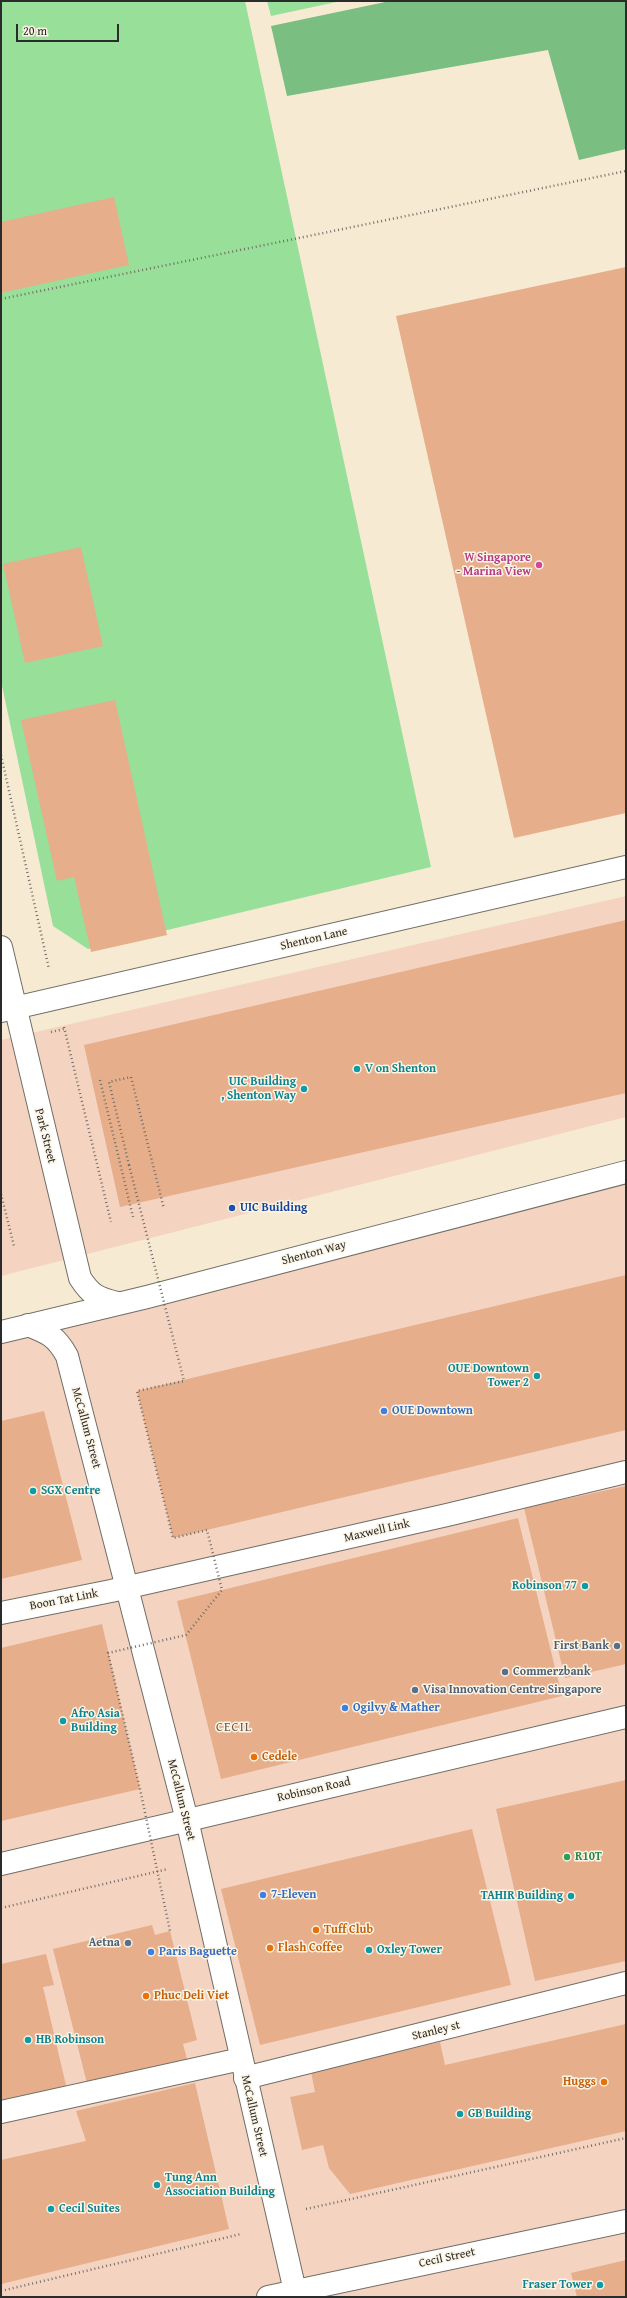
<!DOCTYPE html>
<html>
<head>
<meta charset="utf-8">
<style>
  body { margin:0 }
  #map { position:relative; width:627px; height:2298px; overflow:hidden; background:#f7ead3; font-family:"Gentium Book Plus",serif }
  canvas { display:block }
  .frame { position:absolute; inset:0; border:2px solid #2b2b2b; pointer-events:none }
  .scale { position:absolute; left:16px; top:24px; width:103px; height:18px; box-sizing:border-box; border:2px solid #2b2b2b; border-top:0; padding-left:5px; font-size:12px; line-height:14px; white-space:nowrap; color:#2b2b2b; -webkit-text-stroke:3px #fcf5e5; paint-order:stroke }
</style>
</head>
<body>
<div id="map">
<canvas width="627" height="2298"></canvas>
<div class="frame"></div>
<div class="scale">20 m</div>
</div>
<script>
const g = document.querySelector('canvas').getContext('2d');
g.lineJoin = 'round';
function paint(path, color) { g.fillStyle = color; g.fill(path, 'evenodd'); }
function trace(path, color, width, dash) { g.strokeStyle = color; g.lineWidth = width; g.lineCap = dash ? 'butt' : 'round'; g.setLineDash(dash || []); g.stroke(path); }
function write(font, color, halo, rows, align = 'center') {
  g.font = font + ' "Gentium Book Plus",serif'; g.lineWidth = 3; g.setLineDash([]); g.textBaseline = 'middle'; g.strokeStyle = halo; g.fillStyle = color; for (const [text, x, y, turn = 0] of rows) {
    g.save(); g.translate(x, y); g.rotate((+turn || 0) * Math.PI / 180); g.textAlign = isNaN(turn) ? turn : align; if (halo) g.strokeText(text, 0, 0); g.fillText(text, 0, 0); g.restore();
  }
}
paint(new Path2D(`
  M626,896V1117L1,1276V1040Z
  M626,1172V2297H1V1332Z`), '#f4d3c1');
paint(new Path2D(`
  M1,1H245L431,867L88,949L53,926L1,681Z
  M267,1H341L271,16Z`), '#98df99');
paint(new Path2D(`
  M390,1H626V149L579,160L548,50L287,96L271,26Z`), '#7abe81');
paint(new Path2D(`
  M114,197L129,265L1,293V222Z
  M626,267V813L514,838L396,316Z
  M81,547L103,646L25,663L3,564Z
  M115,700L167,935L91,952L74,877L57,881L21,720Z
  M626,920V1093L120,1207L84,1045Z
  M626,1275V1430L173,1538L137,1391Z
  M44,1411L82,1560L1,1579V1421Z
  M626,1486V1664L565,1678L524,1508Z
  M518,1518L562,1696L221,1779L177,1601Z
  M102,1624L140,1789L1,1821V1648Z
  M626,1780V1961L535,1981L496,1809Z
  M472,1829L511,1985L260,2045L221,1889Z
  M152,1925L155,1935L170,1931L197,2040L183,2044L189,2067L89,2091L53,1949Z
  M46,1954L54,1985L43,1987L68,2094L1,2109V1964Z
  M626,2024V2131L350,2194L329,2168L323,2145L302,2150L290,2097L315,2092L311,2072L440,2042L445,2065Z
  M195,2083L229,2229L1,2284V2160L86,2141L76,2111Z
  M626,2260V2297H577L571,2273Z`), '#e6ae8b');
const minor = new Path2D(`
  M1,1011L626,867
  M1,1613L111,1591L447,1515L626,1472
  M245,2078L626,1983
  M1,2112L241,2059`);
const major = new Path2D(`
  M1,947L80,1278C91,1295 97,1298 117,1303
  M28,1325C48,1333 56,1336 67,1356L187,1820L295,2291
  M268,2297L626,2221`);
const highway = new Path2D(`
  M1,1332L147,1297L626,1172
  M1,1864L626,1717`);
trace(minor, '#726e66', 24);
trace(major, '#726e66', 24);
trace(highway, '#726e66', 24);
trace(new Path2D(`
  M1,299L626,171
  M1,755L49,969
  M64,1027L111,1222
  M51,1032L64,1029
  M100,1080L133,1217
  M129,1165L109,1082L131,1077L164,1209
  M1,1194L14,1246
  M1,1908L168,1869
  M306,2209L626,2138
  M1,2291L241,2234`), '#726e66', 2.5, [1, 3]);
trace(minor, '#fff', 22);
trace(major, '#fff', 22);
trace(highway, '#fff', 22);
trace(new Path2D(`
  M129,1165L184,1381L137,1391L173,1538L207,1530L222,1590L186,1635L108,1653L140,1789L170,1931`), '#726e66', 2.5, [1, 3]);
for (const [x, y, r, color] of [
  [539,565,4,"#d1479c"],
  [357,1069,4,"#0f9aa8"],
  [304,1089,4,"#0f9aa8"],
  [232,1208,4,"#1a4fb4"],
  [537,1376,4,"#0f9aa8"],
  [384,1411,4,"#3f7fe0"],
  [33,1491,4,"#0f9aa8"],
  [585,1586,4,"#0f9aa8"],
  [617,1646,4,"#5c6f8a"],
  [505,1672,4,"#5c6f8a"],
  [415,1690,4,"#5c6f8a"],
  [345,1708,4,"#3f7fe0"],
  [63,1721,4,"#0f9aa8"],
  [254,1757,4,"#e8710a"],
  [567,1857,4,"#2e9e5b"],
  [263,1895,4,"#3f7fe0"],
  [571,1896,4,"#0f9aa8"],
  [316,1930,4,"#e8710a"],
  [128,1943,4,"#5c6f8a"],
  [270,1948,4,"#e8710a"],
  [369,1950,4,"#0f9aa8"],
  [151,1952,4,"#3f7fe0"],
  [146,1996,4,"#e8710a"],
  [28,2040,4,"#0f9aa8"],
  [604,2082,4,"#e8710a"],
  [460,2114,4,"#0f9aa8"],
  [157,2185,4,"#0f9aa8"],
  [51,2209,4,"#0f9aa8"],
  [600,2285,4,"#0f9aa8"]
]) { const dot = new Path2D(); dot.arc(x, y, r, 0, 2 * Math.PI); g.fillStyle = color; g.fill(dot); trace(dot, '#fcf5e5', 1.5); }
write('bold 12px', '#b23c85', '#fcf5e5', [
  ["W Singapore",531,558],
  ["- Marina View",531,572]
], 'right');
write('12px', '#2b2b2b', '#fcf5e5', [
  ["Shenton Lane",314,939,-13],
  ["Park Street",45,1136,76],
  ["Shenton Way",314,1253,-15],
  ["McCallum Street",86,1428,75],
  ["Maxwell Link",377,1531,-13],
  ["Boon Tat Link",64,1600,-11],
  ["Robinson Road",314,1790,-13],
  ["McCallum Street",181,1800,76],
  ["Stanley st",436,2031,-14],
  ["McCallum Street",254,2116,77],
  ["Cecil Street",447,2258,-12]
]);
write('bold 12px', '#0d838f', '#fcf5e5', [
  ["V on Shenton",365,1069],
  ["UIC Building",296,1082,"right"],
  [", Shenton Way",296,1096,"right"],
  ["OUE Downtown",529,1369,"right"],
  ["Tower 2",529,1383,"right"],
  ["SGX Centre",41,1491],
  ["Robinson 77",577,1586,"right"],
  ["Afro Asia",71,1714],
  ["Building",71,1728],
  ["TAHIR Building",563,1896,"right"],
  ["Oxley Tower",377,1950],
  ["HB Robinson",36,2040],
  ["GB Building",468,2114],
  ["Tung Ann",165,2178],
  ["Association Building",165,2192],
  ["Cecil Suites",59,2209],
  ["Fraser Tower",592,2285,"right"]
], 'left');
write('bold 12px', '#164399', '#fcf5e5', [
  ["UIC Building",240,1208]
], 'left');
write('bold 12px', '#366cbe', '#fcf5e5', [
  ["OUE Downtown",392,1411],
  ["Ogilvy & Mather",353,1708],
  ["7-Eleven",271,1895],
  ["Paris Baguette",159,1952]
], 'left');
write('bold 12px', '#4e5e75', '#fcf5e5', [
  ["First Bank",609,1646],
  ["Commerzbank",513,1672,"left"],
  ["Visa Innovation Centre Singapore",423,1690,"left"],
  ["Aetna",120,1943]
], 'right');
write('bold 12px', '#c56008', '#fcf5e5', [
  ["Cedele",262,1757],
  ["Tuff Club",324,1930],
  ["Flash Coffee",278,1948],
  ["Phuc Deli Viet",154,1996],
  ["Huggs",596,2082,"right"]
], 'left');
write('bold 12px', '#27864d', '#fcf5e5', [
  ["R10T",575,1857]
], 'left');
g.letterSpacing = '1px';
write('13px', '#6c594d', '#fcf5e5', [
  ["CECIL",234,1728]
]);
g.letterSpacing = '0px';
</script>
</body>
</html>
